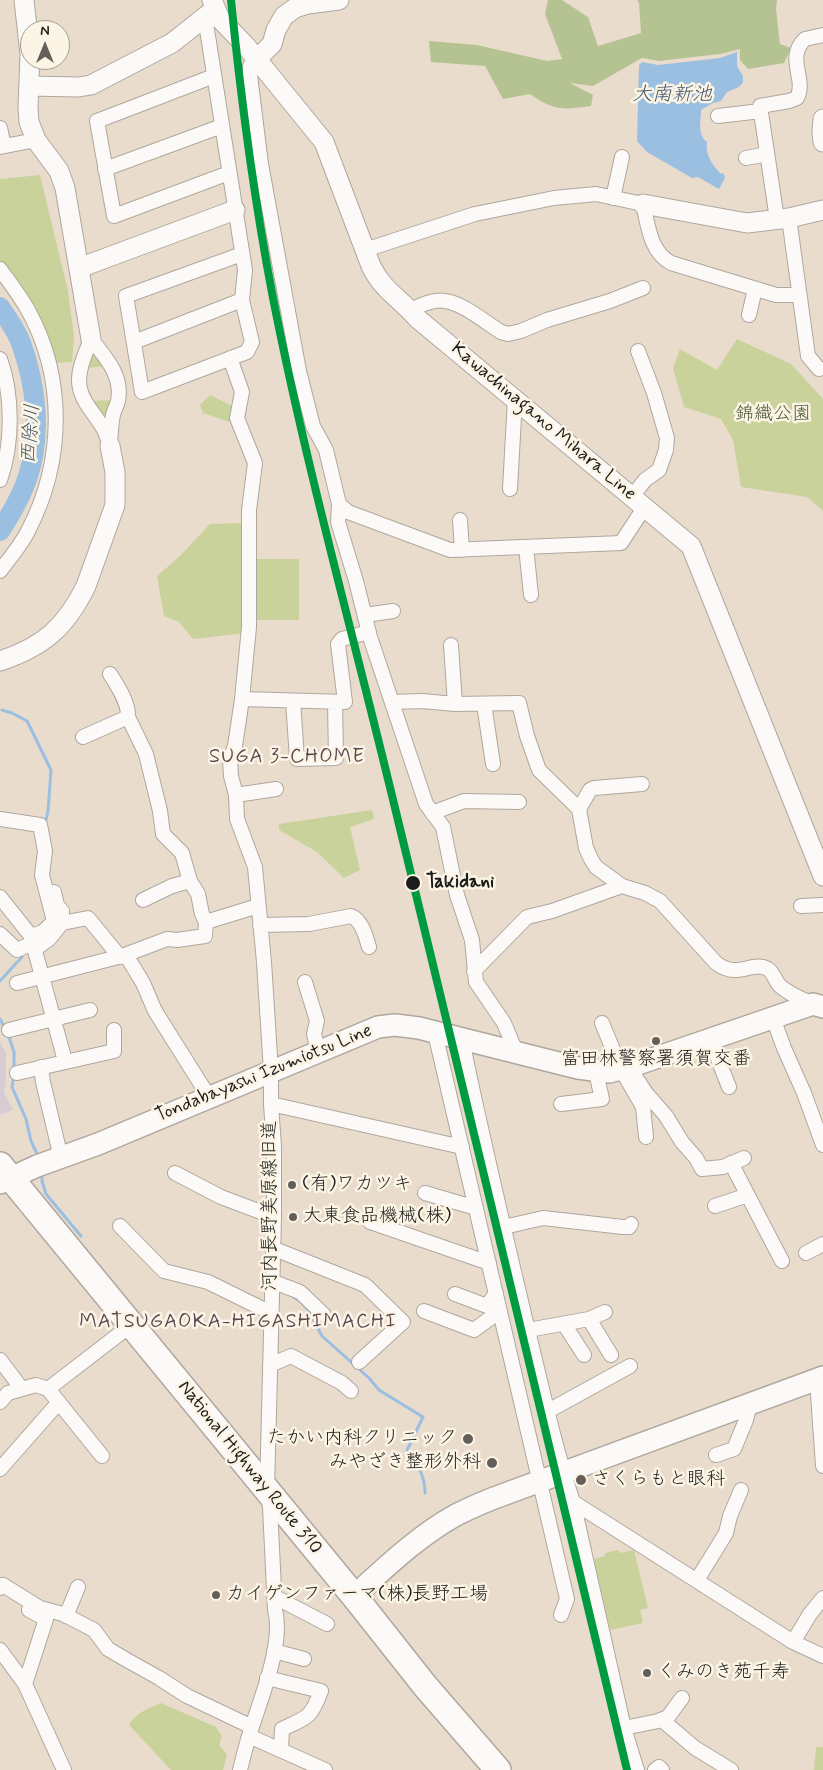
<!DOCTYPE html>
<html>
<head>
<meta charset="utf-8">
<style>
  body { margin:0 }
  #map { position:relative; width:823px; height:1770px; overflow:hidden; background:#e9dccd; font-family:Mynerve,sans-serif }
  canvas { display:block }
  .north { position:absolute; left:20px; top:20px; width:50px; height:50px; box-sizing:border-box; background:#fcf5e5; border:1px solid #a29e95; border-radius:50%; rotate:0deg; font-size:14px; font-weight:700; line-height:20px; text-align:center; color:#1c1c1c }
  .north::after { content:''; display:block; margin:auto; width:18px; height:22px; background:#645f5a; clip-path:polygon(50% 0,100% 100%,50% 72%,0 100%) }
</style>
</head>
<body>
<div id="map">
<canvas width="823" height="1770"></canvas>
<div class="north">N</div>
</div>
<script>
const g = document.querySelector('canvas').getContext('2d');
g.lineJoin = 'round';
function paint(path, color) { g.fillStyle = color; g.fill(path, 'evenodd'); }
function trace(path, color, width, dash) { g.strokeStyle = color; g.lineWidth = width; g.lineCap = dash ? 'butt' : 'round'; g.setLineDash(dash || []); g.stroke(path); }
function write(font, color, halo, rows, align = 'center') {
  g.font = font + ' Mynerve,"Klee One",sans-serif'; g.lineWidth = 5; g.setLineDash([]); g.textBaseline = 'middle'; g.strokeStyle = halo; g.fillStyle = color; for (const [text, x, y, turn = 0] of rows) {
    g.save(); g.translate(x, y); g.rotate((+turn || 0) * Math.PI / 180); g.textAlign = isNaN(turn) ? turn : align; if (halo) g.strokeText(text, 0, 0); g.fillText(text, 0, 0); g.restore();
  }
}
paint(new Path2D(`
  M0,1041L6,1054V1078L4,1092L13,1110L0,1115Z`), '#d7ccd3');
paint(new Path2D(`
  M40,175L68,291L74,337L72,362L54,363L0,264V179Z
  M737,339L791,364L823,399V511L807,497L741,487L733,440L721,419L684,407L673,368L680,349L717,370Z
  M95,353L107,366L87,368L91,355Z
  M210,395L234,407L236,424L203,413L200,405Z
  M115,400L104,421L89,401Z
  M247,523L246,633L193,639L179,622L164,616L157,576L180,556L210,524Z
  M253,559H299V620H253Z
  M372,810L374,819L350,827L360,870L344,878L317,852L279,830V824Z
  M618,1550L620,1553L634,1550L648,1608L640,1610L643,1623L610,1630L594,1559L605,1556V1553Z
  M161,1703L216,1727L222,1736L219,1745L227,1754L223,1770H171L129,1725C135,1713 149,1708 161,1703Z
  M816,1747H823V1770H814Z`), '#c9d29a');
paint(new Path2D(`
  M548,0H562L588,17L598,46L641,33L639,3L637,0H777L776,9L780,44L791,48L784,63L748,69L740,60V49L720,54L659,61L642,58L593,86L570,83L593,95L591,106C563,110 554,111 530,94L503,99L485,66L431,62L429,41L477,45L547,61L562,59L545,14Z`), '#b5c392');
paint(new Path2D(`
  M737,52V66L743,76V82L739,87L727,92L721,101L713,103L701,110C701,121 697,134 707,142C705,154 712,165 720,173L724,174L725,178L719,189L698,177L692,178L647,152L637,141L639,65L642,62L658,65L720,58Z`), '#9bbfe1');
trace(new Path2D(`
  M2,710L12,713L27,721L51,770L48,811L46,820
  M0,981L22,957
  M0,1019L5,1029
  M8,1034L14,1052V1069
  M14,1076L12,1087L26,1119L31,1141L38,1156
  M42,1173V1181L46,1194L81,1236
  M292,1296L301,1302L308,1310L322,1336L369,1378L379,1390L423,1417L407,1450C417,1464 425,1475 425,1493`), '#9bbfe1', 3);
trace(new Path2D(`
  M0,307C7,318 17,331 21,343C36,385 42,434 28,476C22,496 11,514 0,531`), '#9bbfe1', 20);
const street = new Path2D(`
  M205,17L245,270L242,300L252,342L247,352L142,392L126,296L242,254
  M257,59L250,66V75L261,164L299,371L313,426L326,450L339,504L338,522L356,581L370,637L426,804L443,827L457,895L472,940L476,982L504,1023L516,1052
  M214,76L97,121L114,216L229,173
  M718,116L761,111
  M0,128L4,146
  M0,147L36,140
  M746,158L767,154
  M105,169L222,126
  M613,198L622,157
  M789,218L808,356L819,369
  M777,219L760,106L789,101L797,98C807,79 785,58 805,39L823,35
  M365,250L475,214L554,198L596,194L643,204C648,225 650,252 671,263L776,295H799
  M0,269C10,283 20,296 28,310C66,379 64,462 28,531C21,545 10,558 0,571
  M411,310C421,305 433,299 445,301C463,303 486,323 501,332L508,334L521,331L547,320L610,301L643,288
  M749,315L755,289
  M91,339C86,352 79,366 79,380C79,400 94,412 103,428C106,433 108,440 110,446
  M91,339C105,357 123,375 118,401C117,406 114,410 113,415C111,424 111,434 110,442
  M134,342L242,300
  M230,358L242,392L237,418L255,463L249,510V627L242,699L235,746L230,759L231,776L236,795L237,819L255,867L264,962L271,1072V1104L274,1147V1217L267,1490L270,1507L275,1610C284,1644 260,1700 250,1733C246,1745 243,1758 240,1770
  M0,359C13,395 13,444 0,480
  M510,489L515,399
  M631,498L645,480L659,470L666,450L667,438L654,393L638,351
  M339,504L348,512L450,550L621,543L644,508
  M460,520L462,550
  M526,547L531,595
  M365,615L393,611
  M451,645L455,704
  M242,699L345,702L338,644L342,639L369,632
  M293,701L297,759L336,758L335,702
  M392,702L422,701L455,704L519,703L527,736L539,770L579,809L586,848L591,859L596,867L622,886L645,893L660,901L716,963C738,980 752,960 768,969C773,972 775,980 779,985C788,994 802,999 813,1004
  M484,704L493,764
  M83,737L128,717
  M236,795L276,789
  M579,809L590,790L594,788L642,784
  M432,813L464,801L519,802
  M0,819L40,825L45,851L42,875L54,921L43,932L31,936
  M0,897L31,936L65,1061
  M143,900L172,886L190,881
  M801,906L823,905
  M206,922L258,906
  M62,923L88,918L120,957
  M260,925L309,924L351,916C362,920 366,937 369,947
  M0,934L17,950L33,943
  M35,949L49,939L62,923V911L57,905L54,892
  M126,955L143,983L155,1011L209,1097
  M474,971L527,917L552,911L622,886
  M305,982L317,1021L314,1034L318,1051
  M17,983L122,956L167,939L177,940L205,936L206,922L202,914L198,894L190,881L182,853L163,834L160,811L146,754L128,717C129,703 117,685 110,674
  M773,1018L784,1048L804,1093L823,1145
  M602,1023L621,1069L643,1107L646,1137
  M9,1030L90,1010
  M435,1033L567,1599L561,1615
  M710,1039L729,1087
  M462,1040C481,1133 503,1225 525,1318C540,1379 553,1442 573,1502L624,1728L637,1770
  M41,1067L43,1082L61,1158
  M629,1067L646,1093L666,1116L682,1142L696,1158L702,1169L723,1167L744,1158
  M17,1073L114,1051V1030
  M271,1104L462,1147
  M561,1104L602,1099L596,1072
  M731,1163L782,1261
  M175,1173L221,1197L274,1217
  M425,1193L476,1208
  M715,1206L748,1195
  M370,1222L489,1263
  M120,1226L164,1271L208,1282L271,1313
  M504,1227L543,1218L623,1227H629L631,1224
  M272,1248L365,1285L403,1322L359,1362
  M806,1253L823,1244
  M271,1281L300,1292L324,1315
  M455,1294L487,1306L496,1293
  M424,1311L474,1330L500,1311
  M589,1319L611,1355
  M564,1324L584,1355
  M528,1330L589,1319L605,1312
  M0,1360L22,1389
  M270,1365L291,1356L342,1383L351,1391
  M817,1380L823,1466
  M48,1389L131,1325
  M0,1402L8,1393L36,1385L48,1389L102,1456
  M548,1411L630,1366
  M716,1455L734,1449L746,1420L750,1404
  M0,1469L59,1402
  M573,1502L793,1642L823,1656
  M697,1580L726,1533L730,1516L741,1490
  M0,1588L3,1585L40,1608L63,1614L94,1630L108,1649L125,1659L159,1678L187,1696L252,1727
  M275,1597L327,1624
  M66,1616L78,1587
  M793,1642L810,1614L823,1598
  M0,1650L25,1684L64,1770
  M274,1651L304,1659
  M267,1678L321,1691C311,1718 308,1717 282,1729L281,1750
  M25,1684L46,1619L29,1610
  M662,1720L695,1748L731,1770
  M624,1728L658,1721L668,1717L682,1698
  M249,1736L325,1770
  M655,1770L659,1767L662,1770`);
const secondary = new Path2D(`
  M24,0L30,54L28,107L29,122L36,140L59,171L65,188L91,339
  M212,0L220,19L246,46L324,142L371,266C383,291 401,299 418,319L691,546L823,876
  M257,59L272,44L276,30L284,16L295,8L308,4L339,0
  M29,86L79,87L91,85L172,43L215,9
  M823,119L822,133L823,142
  M643,204L747,223L789,218L823,210
  M79,268L235,210
  M0,661C43,647 66,627 86,586L115,505V472L110,446`);
const primary = new Path2D(`
  M0,1183L37,1166L98,1144L378,1027L395,1025L419,1028L578,1068L609,1072L632,1066L813,1004L823,1007
  M354,1596C385,1568 418,1536 456,1515C472,1507 488,1500 505,1494L823,1377`);
const highway = new Path2D(`
  M0,1165L354,1596L426,1687L498,1770`);
trace(street, '#afa79d', 16);
trace(secondary, '#afa79d', 21);
trace(primary, '#afa79d', 24);
trace(highway, '#afa79d', 28);
trace(street, '#fcfaf8', 14);
trace(secondary, '#fcfaf8', 19);
trace(primary, '#fcfaf8', 21);
trace(highway, '#fcfaf8', 25);
trace(new Path2D(`
  M231,0C241,100 254,199 273,298C307,471 355,641 396,812C474,1131 550,1451 627,1770`), '#009a41', 8);
for (const [x, y, r, color] of [
  [413,883,8,"#1c1c1c"],
  [656,1041,5,"#645f5a"],
  [292,1185,5,"#645f5a"],
  [293,1217,5,"#645f5a"],
  [468,1439,6,"#645f5a"],
  [492,1463,6,"#645f5a"],
  [581,1480,6,"#645f5a"],
  [216,1595,5,"#645f5a"],
  [647,1673,5,"#645f5a"]
]) { const dot = new Path2D(); dot.arc(x, y, r, 0, 2 * Math.PI); g.fillStyle = color; g.fill(dot); trace(dot, '#fcf5e5', 2); }
write('19px', '#4f5939', '#fcf5e5', [
  ["錦織公園",773,415]
]);
write('19px', '#1c1c1c', '#fcf5e5', [
  ["Kawachinagano Mihara Line",543,422,40],
  ["Tondabayashi Izumiotsu Line",264,1074,-22],
  ["河内長野美原線旧道",271,1206,-90],
  ["National Highway Route 310",249,1468,51]
]);
write('bold 19px', '#1c1c1c', '#fcf5e5', [
  ["Takidani",426,883]
], 'left');
write('19px', '#1c1c1c', '#fcf5e5', [
  ["富田林警察署須賀交番",656,1060,"center"],
  ["(有)ワカツキ",302,1185],
  ["大東食品機械(株)",303,1217],
  ["たかい内科クリニック",457,1439,"right"],
  ["みやざき整形外科",481,1463,"right"],
  ["さくらもと眼科",592,1480],
  ["カイゲンファーマ(株)長野工場",226,1595],
  ["くみのき苑千寿",657,1673]
], 'left');
write('italic 20px', '#42586e', '#fcf5e5', [
  ["大南新池",672,96],
  ["西除川",32,434,-86]
]);
g.letterSpacing = '1px';
write('20px', '#5c4654', '#fcf5e5', [
  ["SUGA 3-CHOME",287,758],
  ["MATSUGAOKA-HIGASHIMACHI",238,1323]
]);
g.letterSpacing = '0px';
</script>
</body>
</html>
